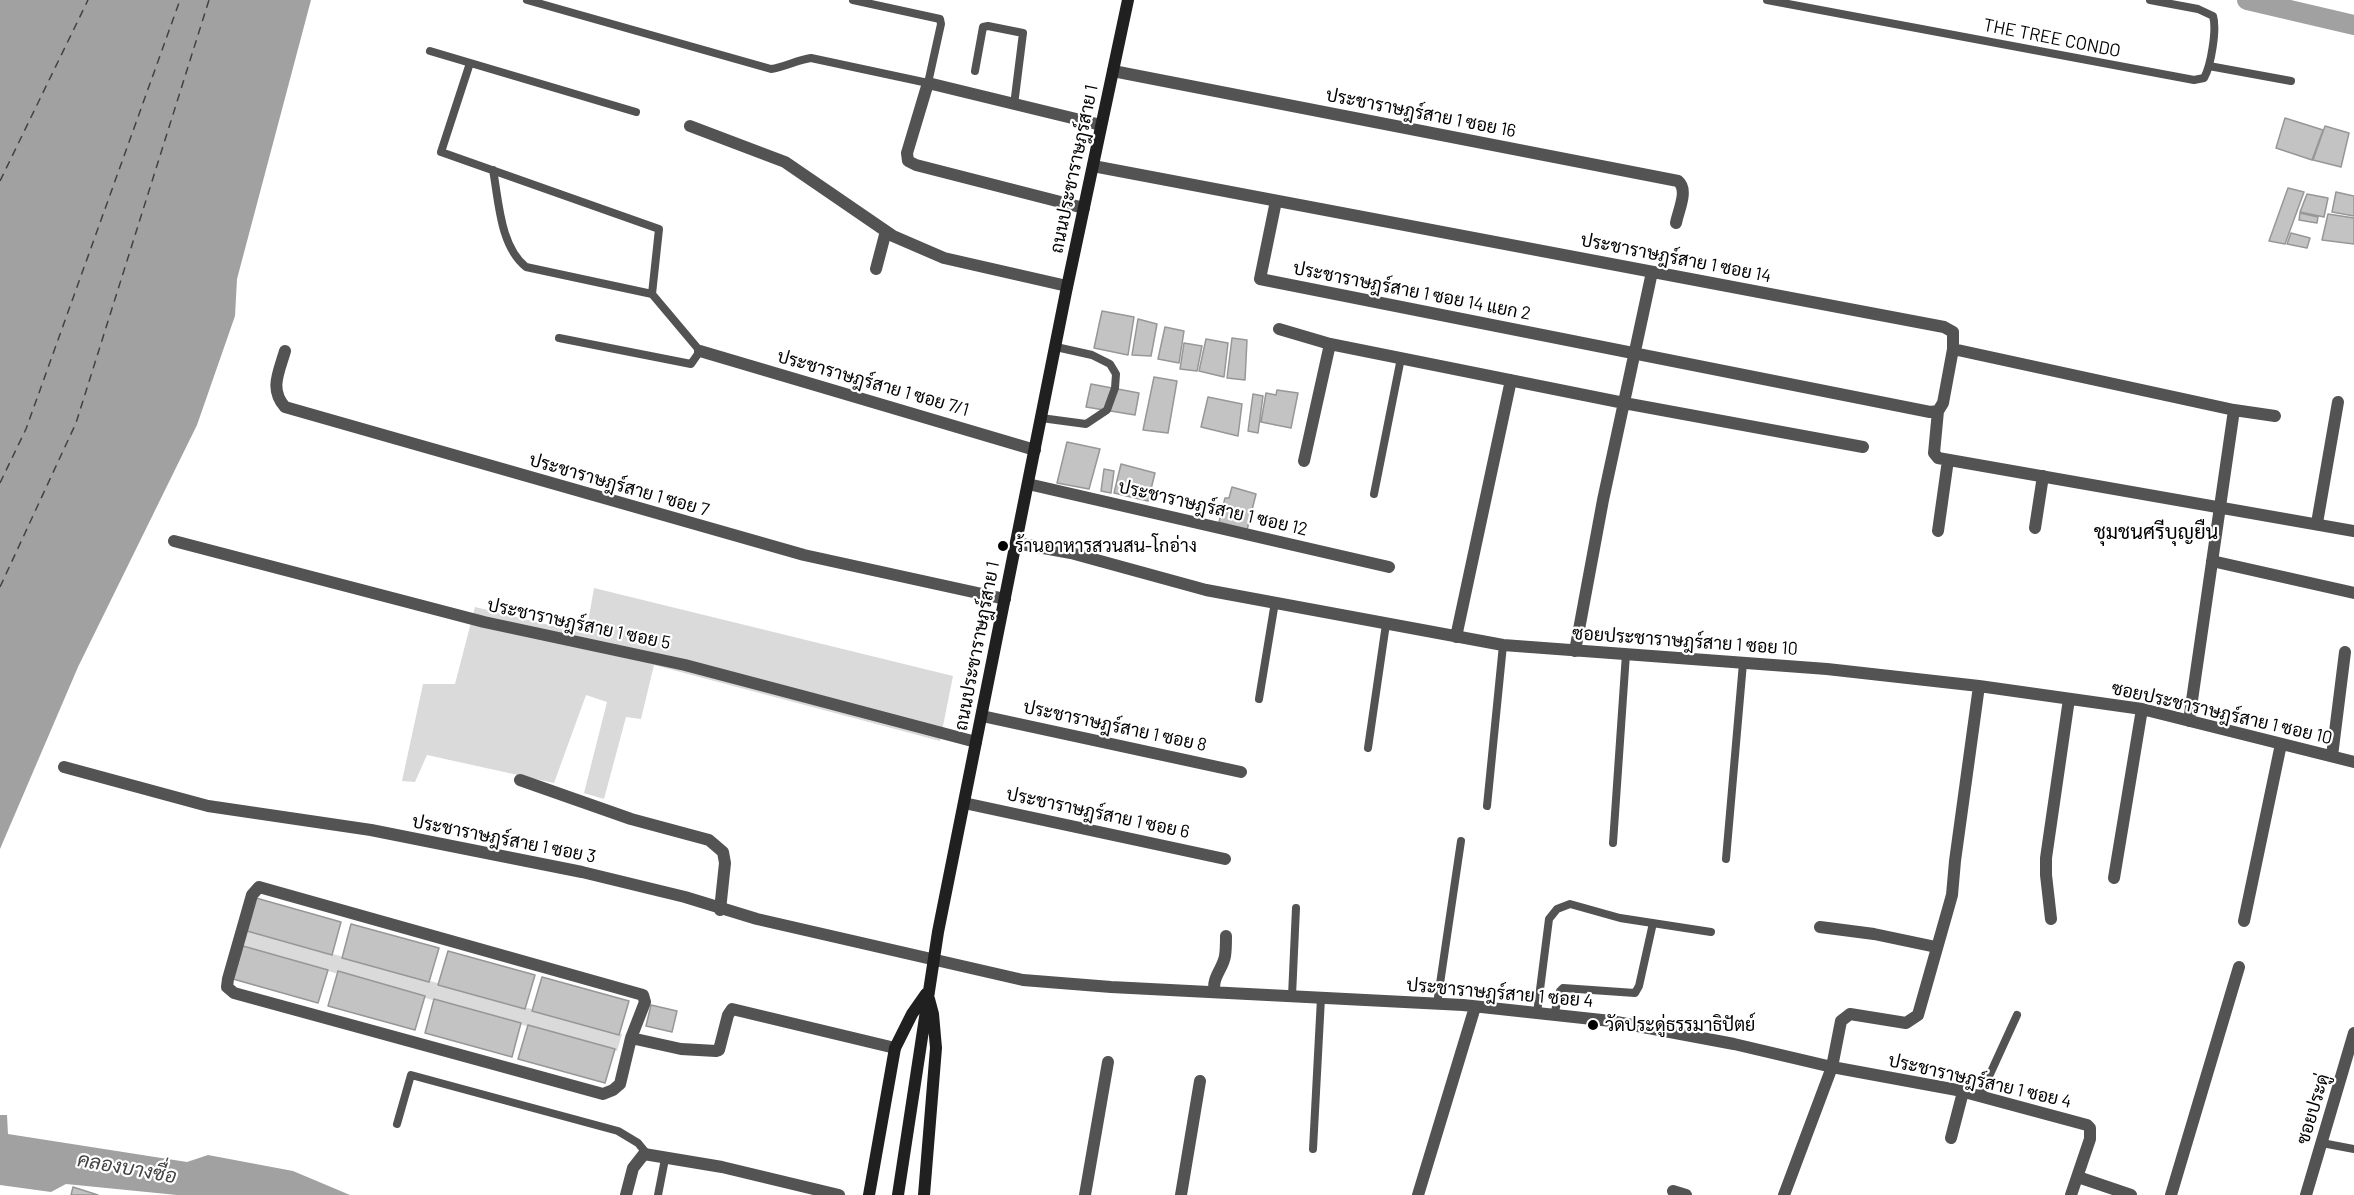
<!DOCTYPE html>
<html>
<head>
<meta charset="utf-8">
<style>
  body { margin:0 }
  canvas { display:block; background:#fff }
</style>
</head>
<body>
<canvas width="2354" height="1195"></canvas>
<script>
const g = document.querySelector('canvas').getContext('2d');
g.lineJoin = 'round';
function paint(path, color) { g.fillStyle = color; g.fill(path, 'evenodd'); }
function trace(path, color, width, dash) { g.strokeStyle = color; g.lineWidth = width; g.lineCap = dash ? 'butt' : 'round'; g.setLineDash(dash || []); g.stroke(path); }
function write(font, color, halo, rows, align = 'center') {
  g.font = font + ' Barlow,Sarabun,sans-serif'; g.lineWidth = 4.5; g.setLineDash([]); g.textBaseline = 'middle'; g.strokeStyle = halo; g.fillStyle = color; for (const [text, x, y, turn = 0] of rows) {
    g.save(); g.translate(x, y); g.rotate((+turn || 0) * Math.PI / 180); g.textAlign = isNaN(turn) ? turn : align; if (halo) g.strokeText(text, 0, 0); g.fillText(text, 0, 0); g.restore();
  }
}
paint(new Path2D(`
  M594,588L953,676L940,741L654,665L641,719L626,717L604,799L584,793L607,702L586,695L554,783L427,755L415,782L402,781L423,684H455L475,607L586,634Z
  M246,930L622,1034L617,1051L241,947Z`), '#dadada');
paint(new Path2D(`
  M0,0H311L237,279L235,316L197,425L78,667L0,849Z
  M0,1115H7L8,1134L187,1162L208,1155L293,1171L350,1195H177L66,1184L51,1192L0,1185Z`), '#a1a1a1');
trace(new Path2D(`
  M2247,0L2354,25`), '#a1a1a1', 20);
trace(new Path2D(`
  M0,181L88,0
  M0,483L26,429L180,0
  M0,587L76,423L209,0`), '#424242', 1.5, [8, 6]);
const building = new Path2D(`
  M2285,118L2323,130L2312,160L2276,148Z
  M2325,126L2349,133L2341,167L2313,160Z
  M2288,188L2304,192L2285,244L2269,241Z
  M2336,192L2354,196V216L2332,212Z
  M2307,194L2328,198L2324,217L2300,212Z
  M2300,213L2318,217L2317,223L2299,220Z
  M2328,214L2354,218V244L2322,240Z
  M2291,233L2310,238L2307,248L2287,244Z
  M1102,311L1134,317L1128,355L1094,348Z
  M1138,319L1157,324L1151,356L1132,355Z
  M1165,327L1184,331L1179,363L1158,359Z
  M1232,338L1247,340L1245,380L1227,378Z
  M1206,339L1228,343L1224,377L1199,371Z
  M1184,343L1202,346L1197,371L1180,369Z
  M1154,377L1177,381L1168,433L1143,430Z
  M1091,384L1139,393L1135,415L1086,407Z
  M1277,390L1298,393L1291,428L1261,422L1266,393L1276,395Z
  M1253,394L1263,396L1258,433L1248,431Z
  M1208,397L1242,404L1238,436L1201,427Z
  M1067,442L1100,449L1089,489L1057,483Z
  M1121,464L1155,473L1148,501L1114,493Z
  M1104,469L1114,471L1111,493L1101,491Z
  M1232,487L1256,494L1247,530L1219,522L1225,498H1229Z
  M256,898L341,922L332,955L247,931Z
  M351,924L439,948L429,982L342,958Z
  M243,946L328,970L318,1003L233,979Z
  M448,951L535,975L525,1009L438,985Z
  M338,971L425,996L415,1030L328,1006Z
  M542,977L629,1001L619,1035L532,1011Z
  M434,999L521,1023L512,1057L425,1033Z
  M651,1005L677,1011L672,1032L646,1026Z
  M528,1025L615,1049L605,1083L518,1059Z
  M73,1187L98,1195H71Z`);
paint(building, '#c3c3c3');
trace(building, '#979797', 1.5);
trace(new Path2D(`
  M527,0L771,69C785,67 797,60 811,58L928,83L941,24L940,19L853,0
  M1767,0L2194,80L2204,78C2211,66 2217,29 2213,16L2198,9L2150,0
  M430,51L636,112
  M470,63L441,152L659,229L652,294L700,351L691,364L559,338
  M2209,66L2291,81
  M975,71L983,27L988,26L1023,33L1014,105
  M493,170C499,202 500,246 526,267L652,294
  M1041,418L1086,424L1107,410L1115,388L1116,374L1110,364L1092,355L1056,347
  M1374,494L1401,358
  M1259,699L1275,602
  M1368,748L1386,624
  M1487,806L1503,645
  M1613,843L1626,654
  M1726,859L1743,663
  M1292,996L1296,908
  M1437,1004L1461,841
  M1537,1013L1549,919L1557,909L1570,904L1620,918L1711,932
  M1554,1015L1560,991L1563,988L1635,993L1639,986L1653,923
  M1980,1096L2017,1015
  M397,1124L411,1075L618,1131L638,1143L647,1154
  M2322,1143L2354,1149
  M1313,1149L1321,998
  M658,1195L665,1159`), '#535353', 8);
trace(new Path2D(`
  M1113,71L1678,181C1689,190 1678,211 1676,223
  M690,126L785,162L893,236L944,258L1067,286
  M1093,166L1944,327L1953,332V349L2234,410L2275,416
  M1276,201L1260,279L1930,412L1938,411L1943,403L1953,349
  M1084,208L916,165L908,161L907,153L928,83L1101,125
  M876,269L886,231
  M1279,329L1330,344L1624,403L1863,447
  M285,351C279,372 269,389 285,407L804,555L1005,599
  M700,351L1035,450
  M1938,411L1934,453L1938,458L2354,531
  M1304,461L1330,344
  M1028,484L1389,567
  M2317,523L2338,402
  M2035,528L2043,476
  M1938,531L1948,460
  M174,541L484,622L685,665L976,742
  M1016,543L1071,553L1206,590L1503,645L1827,669L1979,686L2142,709L2354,762
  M2212,561L2354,593
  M1456,637L1511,380
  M1575,651L1603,500L1652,272
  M982,716L1241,772
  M2189,721L2234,410
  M2332,756L2345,652
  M64,767L208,806L371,830L582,872L685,897L757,919L1023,980L1111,987L1463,1005L1611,1021L1734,1044L1832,1067L1957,1090L2087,1125L2090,1128V1139L2071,1195
  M520,780L631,819L709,840L723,852L725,863L720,910
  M964,803L1225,859
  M2114,878L2142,709
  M259,887L643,995L645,1002L631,1038L620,1084L613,1090L603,1094L234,993L227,987L228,979L252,895Z
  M2051,919L2046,875V858L2069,699
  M2244,921L2281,744
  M1820,927L1874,934L1936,947
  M1215,992C1211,978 1223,969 1225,956C1226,950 1226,943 1226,936
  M631,1038L681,1049L716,1051L719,1050L728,1015L732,1009L895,1048
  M1951,1138L1963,1092
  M2078,1177L2131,1195
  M1673,1191L1686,1195
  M626,1195L633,1168L644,1154L722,1167L839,1195
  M1085,1195L1108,1062
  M1181,1195L1200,1081
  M1418,1195L1475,1007
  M1784,1195L1832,1067L1841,1021L1850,1014L1906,1023L1918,1015L1952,895L1955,861L1979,686
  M2171,1195L2239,967
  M2306,1195L2354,1033`), '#535353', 12);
trace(new Path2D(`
  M869,1195L895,1048L912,1014L926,994
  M898,1195L938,932L1066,292L1128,0
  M924,1195L936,1048L933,1014L929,999`), '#202020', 12);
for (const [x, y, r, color] of [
  [1003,546,6,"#000"],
  [1593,1025,6,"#000"]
]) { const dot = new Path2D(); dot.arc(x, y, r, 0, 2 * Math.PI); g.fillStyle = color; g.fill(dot); trace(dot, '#fff', 2); }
write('18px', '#000', '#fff', [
  ["THE TREE CONDO",2052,38,11],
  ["ประชาราษฎร์สาย 1 ซอย 16",1421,113,11],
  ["ถนนประชาราษฎร์สาย 1",1074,169,-78],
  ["ประชาราษฎร์สาย 1 ซอย 14",1676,258,11],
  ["ประชาราษฎร์สาย 1 ซอย 14 แยก 2",1412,291,11],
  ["ประชาราษฎร์สาย 1 ซอย 7/1",873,383,16],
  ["ประชาราษฎร์สาย 1 ซอย 7",619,485,16],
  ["ประชาราษฎร์สาย 1 ซอย 12",1213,508,13],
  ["ประชาราษฎร์สาย 1 ซอย 5",579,624,12],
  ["ซอยประชาราษฎร์สาย 1 ซอย 10",1685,641,4],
  ["ถนนประชาราษฎร์สาย 1",977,646,-79],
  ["ซอยประชาราษฎร์สาย 1 ซอย 10",2222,713,13],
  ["ประชาราษฎร์สาย 1 ซอย 8",1115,726,12],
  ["ประชาราษฎร์สาย 1 ซอย 6",1098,813,12],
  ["ประชาราษฎร์สาย 1 ซอย 3",504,839,11],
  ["ประชาราษฎร์สาย 1 ซอย 4",1500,993,5],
  ["ประชาราษฎร์สาย 1 ซอย 4",1980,1081,13],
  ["ซอยประดู่",2313,1109,-73]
]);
write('18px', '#000', '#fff', [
  ["ร้านอาหารสวนสน-โกอ่าง",1015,546],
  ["วัดประดู่ธรรมาธิปัตย์",1605,1025]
], 'left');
write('20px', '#000', '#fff', [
  ["ชุมชนศรีบุญยืน",2156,532]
]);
write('italic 20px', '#424242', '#fff', [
  ["คลองบางซื่อ",127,1168,10]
]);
</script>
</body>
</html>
